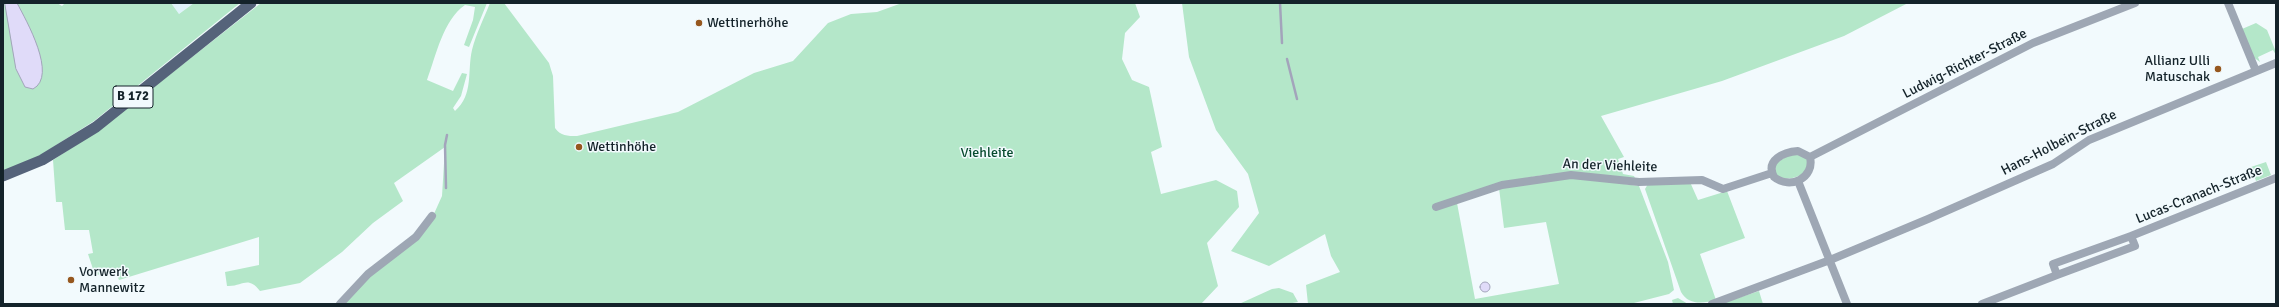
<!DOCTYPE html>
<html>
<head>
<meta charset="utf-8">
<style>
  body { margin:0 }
  #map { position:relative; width:2279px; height:307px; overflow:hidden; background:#f2fafd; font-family:Signika,sans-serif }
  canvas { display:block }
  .frame { position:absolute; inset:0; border:4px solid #14232a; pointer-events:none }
</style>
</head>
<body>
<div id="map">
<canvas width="2279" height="307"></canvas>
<div class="frame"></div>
</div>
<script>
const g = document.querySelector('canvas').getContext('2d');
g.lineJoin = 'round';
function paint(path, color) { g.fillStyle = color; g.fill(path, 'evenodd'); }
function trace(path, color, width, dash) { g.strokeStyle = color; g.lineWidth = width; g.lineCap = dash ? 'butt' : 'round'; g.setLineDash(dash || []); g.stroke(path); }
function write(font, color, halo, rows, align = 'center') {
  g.font = font + ' Signika,sans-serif'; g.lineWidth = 3; g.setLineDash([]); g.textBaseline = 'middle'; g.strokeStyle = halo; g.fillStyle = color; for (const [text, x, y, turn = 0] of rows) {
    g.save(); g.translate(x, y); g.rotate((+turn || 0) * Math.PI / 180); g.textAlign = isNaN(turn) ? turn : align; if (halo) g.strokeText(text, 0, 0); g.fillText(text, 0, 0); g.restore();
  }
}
paint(new Path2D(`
  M171,3H194L179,14Z`), '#e0f3fb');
paint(new Path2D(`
  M3,3H57L62,6L65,3H171L179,14L194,3H240L94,121L39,156L3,171Z
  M261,3H487L469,47L464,45L473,20L475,7L465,5C443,20 436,56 427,80L453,91L462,73L467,74L461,96L453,108L455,111C474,94 467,72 472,50C476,34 484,18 490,3H504L549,63L553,76L555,128C561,136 567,136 577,136L678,112L754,73L793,61L828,23L851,14L877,12L902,3H1135L1140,17L1125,33L1122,59L1132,80L1149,87L1162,147L1151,152L1161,194L1216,180L1237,191L1239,207L1207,243L1218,286L1201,304H344L369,275L433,216L442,196L445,147L394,183L403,201L373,223L342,252L300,283L260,291C247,275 243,287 227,286L225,272L259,265V237L119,280L116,272L95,275L88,254L93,253L89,230H65L62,202H56L53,160L99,130Z
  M1182,3H1908L1844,36L1722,81L1601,116L1624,157L1618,159L1623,174L1634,176L1635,178C1598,175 1563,170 1526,178C1503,183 1479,195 1457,203L1475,299L1559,284L1546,222L1504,228L1499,188L1571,177L1639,186L1668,262L1674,290L1669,294L1630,304H1308L1306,285L1340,272L1331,256L1325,234L1269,266L1231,251L1259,213L1248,174L1216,130L1189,57Z
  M2256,23L2267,30L2276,52V55L2273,50L2258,57L2260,62L2253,57L2242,29Z
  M1792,153L1808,158L1809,169C1797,178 1791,181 1776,176L1775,164Z
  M2266,162L2271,175L2256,181L2251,167Z
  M1690,182L1698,200L1727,191L1745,238L1700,254L1716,300C1704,303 1689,306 1681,292L1645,189L1648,184Z
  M1279,288L1293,293L1298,302L1287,304H1239L1272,289Z
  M1759,291L1763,304H1720Z
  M1678,298L1688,304H1673L1672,300Z`), '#b4e7c9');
const water = new Path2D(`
  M5,3H17C26,20 58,76 33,89L25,87L16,69Z
  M1480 287a5 5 0 1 1 10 0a5 5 0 1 1-10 0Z`);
paint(water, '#e0dbf9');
trace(water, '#a3a4bb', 1);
trace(new Path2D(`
  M1280,3L1282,43
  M1287,59L1297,99
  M446,188L445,145L447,135`), '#a3a4bb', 2.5);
trace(new Path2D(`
  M2228,3L2256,71
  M1798,151L1810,157C1815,178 1790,190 1774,177C1765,160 1784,152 1798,151Z
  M1810,157L2033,43L2135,3
  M1798,181L1847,304
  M1436,207L1502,185L1571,175L1639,182L1702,180L1723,189L1772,173
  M2057,275L2135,246L2131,236
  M340,304L368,274L416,237L432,216
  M1712,304L1830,260L1928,219L2053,164L2089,140L2276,63
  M1982,304L2057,275L2053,264L2131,236L2276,178`), '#9ea7b4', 8);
trace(new Path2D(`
  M3,176L42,160L96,127L251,3`), '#55637a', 11);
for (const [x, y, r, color] of [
  [699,23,4,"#96571e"],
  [2218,69,4,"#96571e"],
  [579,147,4,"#96571e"],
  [71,280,4,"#96571e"]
]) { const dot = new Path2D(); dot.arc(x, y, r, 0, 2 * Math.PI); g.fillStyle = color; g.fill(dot); trace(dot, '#f2fafd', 1.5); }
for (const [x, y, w] of [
  [133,97,40]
]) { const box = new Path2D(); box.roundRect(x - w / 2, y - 11, w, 22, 3); g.fillStyle = '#f2fafd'; g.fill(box); trace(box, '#14232a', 1); }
write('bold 13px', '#14232a', null, [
  ["B 172",133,97]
]);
write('14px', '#14232a', '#f2fafd', [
  ["Wettinerhöhe",707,23],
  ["Allianz Ulli",2210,61,"right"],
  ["Matuschak",2210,77,"right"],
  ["Wettinhöhe",587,147],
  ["Vorwerk",79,272],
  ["Mannewitz",79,288]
], 'left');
write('14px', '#14232a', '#f2fafd', [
  ["Ludwig-Richter-Straße",1965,64,-27],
  ["Hans-Holbein-Straße",2059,143,-27],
  ["An der Viehleite",1610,166,2],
  ["Lucas-Cranach-Straße",2199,195,-22]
]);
write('14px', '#074a2e', '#f2fafd', [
  ["Viehleite",987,153]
]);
</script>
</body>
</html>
